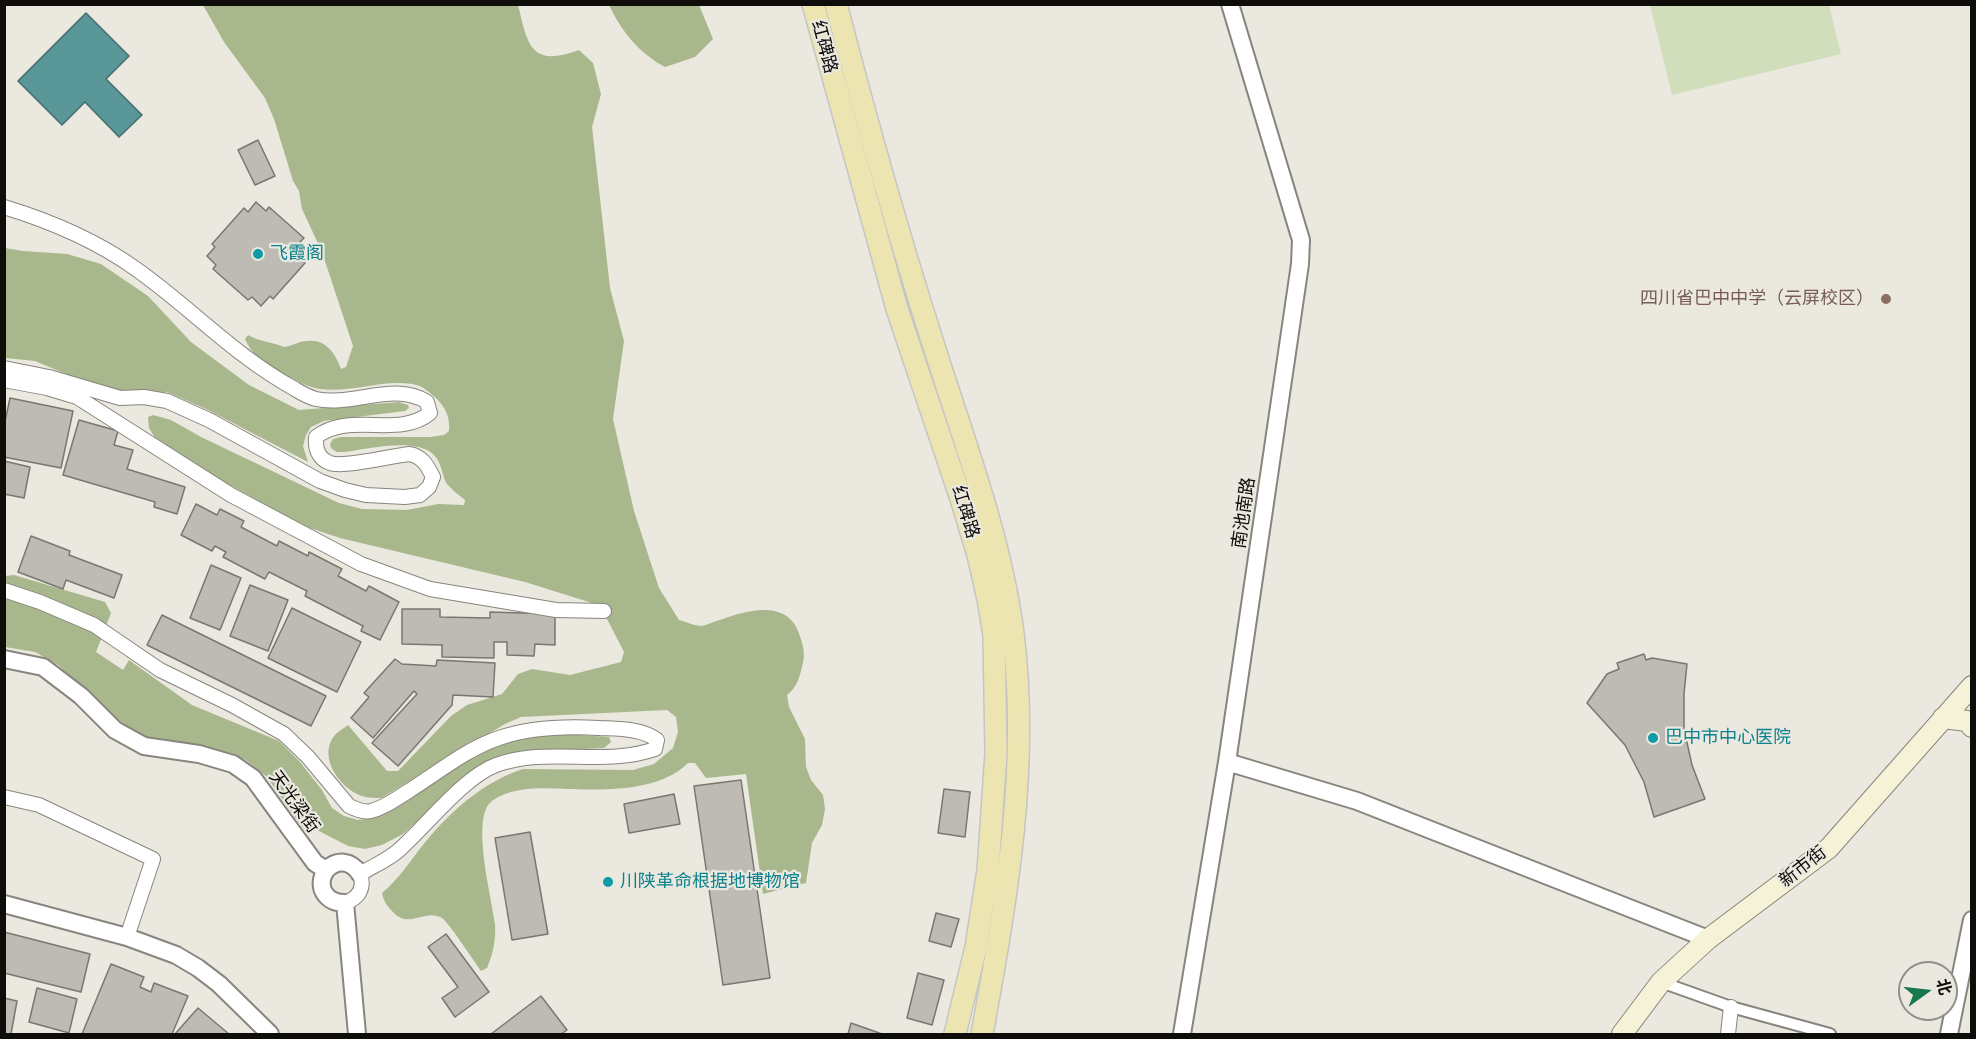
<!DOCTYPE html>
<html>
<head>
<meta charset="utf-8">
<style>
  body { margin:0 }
  #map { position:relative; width:1976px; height:1039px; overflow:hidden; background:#eae8df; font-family:Rubik,"Noto Sans SC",sans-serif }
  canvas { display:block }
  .frame { position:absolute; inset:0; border:6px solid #0e0d0a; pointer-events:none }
  .north { position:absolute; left:1898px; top:961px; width:60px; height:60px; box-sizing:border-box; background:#eae8df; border:2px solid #92908a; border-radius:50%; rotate:75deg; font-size:16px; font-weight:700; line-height:24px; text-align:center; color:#0e0d0a }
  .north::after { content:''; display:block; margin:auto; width:21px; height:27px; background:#17774d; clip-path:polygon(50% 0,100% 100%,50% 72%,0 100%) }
</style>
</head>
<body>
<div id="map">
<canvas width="1976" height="1039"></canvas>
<div class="frame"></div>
<div class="north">北</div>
</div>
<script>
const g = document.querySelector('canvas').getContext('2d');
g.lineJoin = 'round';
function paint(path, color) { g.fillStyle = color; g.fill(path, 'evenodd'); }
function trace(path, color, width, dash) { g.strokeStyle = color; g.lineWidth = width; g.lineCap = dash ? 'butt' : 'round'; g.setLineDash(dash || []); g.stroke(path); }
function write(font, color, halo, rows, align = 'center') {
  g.font = font + ' Rubik,"Noto Sans SC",sans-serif'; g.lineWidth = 4.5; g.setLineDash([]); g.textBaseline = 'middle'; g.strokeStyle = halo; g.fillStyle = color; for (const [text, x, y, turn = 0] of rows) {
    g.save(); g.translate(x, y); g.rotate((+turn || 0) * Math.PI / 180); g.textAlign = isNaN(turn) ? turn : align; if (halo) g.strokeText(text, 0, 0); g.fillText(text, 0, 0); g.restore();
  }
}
paint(new Path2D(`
  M1650,5H1829L1841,54L1672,95Z`), '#d1debc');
paint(new Path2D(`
  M203,5H518C528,45 530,68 579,50L593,63L601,94L592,127L610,288L624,341L613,419L634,511L659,588L679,620C686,622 695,626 702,626C708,625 714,621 720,620C745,611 785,599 798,631C803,644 806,654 802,667C799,679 797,687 787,695L789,707L805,739L806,767L811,780L823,795L825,809L822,825L812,843L806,883L763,894L746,774L706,778L695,763H688C659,792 605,790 567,789C542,788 513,786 492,801C470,817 492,898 495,924C496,940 493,954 487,968L481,971C474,961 449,923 442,918C426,908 409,929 394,913C387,906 384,902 382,893C400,878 412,858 427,840C452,810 485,781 523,769L633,770L654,764L673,748L678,732L676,717L667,710L521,717L505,724L381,798C375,798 368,798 362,796C340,789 315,754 337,733C340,730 345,728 348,725L387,771H398L451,716L467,705L502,694L518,674L532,669L570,675L621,662L624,652L607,619L592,603L525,582L340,538L304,526L188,462L157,441L149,428L148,417L153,415L171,420L201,437L339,503L362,509L407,510L438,504L464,505L465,500C459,495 452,490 447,484C442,477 443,465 434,455C416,437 368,449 344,452H337L331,448L330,444L333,439L341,437H430L444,435L449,431C450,417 446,408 436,398C429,392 422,385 412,384C382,379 351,393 320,389C305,387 291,377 278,370C264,362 251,354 245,339L248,335C260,342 272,342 284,347C292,346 299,341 307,341C326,339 335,353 341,369L346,367L353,346L322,252L302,209L299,191L293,181L274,119L265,98L224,42Z
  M609,5H699L713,39L695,57L665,67C638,52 622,32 609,5Z
  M5,248L23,251L67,254L101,264L148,296L191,342L249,385L299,410L399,402L408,405L409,408L405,411L324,421L311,427L306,435L303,446L308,462L206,409L167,392H121L78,379L35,361L5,358Z
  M14,575L105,602L111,613L96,652L123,670L129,660L192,705L279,741L300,762L322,790L332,808L344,816L358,820L374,818L489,747L517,738L565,734L609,737L611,742L604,748L524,752L472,771L403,834L382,845L365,849L348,846L319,831L302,827L267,777L246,760L216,749L165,743L142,736L117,719L58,665L35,652L5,647V576Z`), '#a8b88c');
const water = new Path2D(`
  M86,13L129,56L106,79L142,115L119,137L85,102L62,125L18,81Z`);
paint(water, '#599697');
trace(water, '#426d6d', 1.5);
const building = new Path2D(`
  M258,140L275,176L255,185L238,150Z
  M256,202L266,211L269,207L304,238L300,242L310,251L301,260L305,263L273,299L270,296L261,306L252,297L248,300L213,269L216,265L207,256L215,247L212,244L244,208L248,212Z
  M10,398L73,411L61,468L4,457V426Z
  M79,420L118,431L114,445L133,450L127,469L185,487L177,514L154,507L155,502L63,475Z
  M4,461L30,467L24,498L4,494Z
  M196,504L217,515L220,509L244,521L241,527L277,546L279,541L308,556L309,552L342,569L338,576L366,591L369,586L399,602L380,640L361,631L363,626L305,596L307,591L269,572L265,579L223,557L226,552L215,546L212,551L181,535Z
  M31,536L70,551L69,555L122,575L114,598L66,580L63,589L18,572Z
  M211,565L241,578L220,630L190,618Z
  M250,585L288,600L268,651L230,636Z
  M292,608L361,642L337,692L268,658Z
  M402,609H440V617L490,618V612L555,614V645L535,644L534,656L507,655V642H494V658L442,657V645L402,644Z
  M162,615L326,696L311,726L147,645Z
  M1644,654L1646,660L1652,658L1687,664L1684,694V729L1692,765L1705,799L1654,817L1644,782L1625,745L1587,703L1607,674L1619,669L1617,663Z
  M395,659L402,664L436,666L437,660L495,663L493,697L453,695L452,705L398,766L372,743L417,694L414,691L373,738L351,718L369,697L364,693Z
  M741,780L770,978L723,985L694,786Z
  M944,789L970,792L965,837L938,833Z
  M674,794L680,824L629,833L624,804Z
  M530,832L548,934L512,940L495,838Z
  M936,913L959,919L951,947L929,941Z
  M4,932L90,954L81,992L4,973Z
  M446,934L489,992L455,1017L442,998L458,987L428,947Z
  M111,964L144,977L140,987L151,992L154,983L188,996L172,1034H82Z
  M918,973L944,980L932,1025L907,1018Z
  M37,988L77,999L69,1033L29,1022Z
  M541,996L567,1030L561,1034H491Z
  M4,998L17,1001L11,1034H4Z
  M198,1008L229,1034H175Z
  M851,1023L882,1034H848Z`);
paint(building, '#bdbbb3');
trace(building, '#79776f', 1.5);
const pedestrian = new Path2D(`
  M1661,982L1731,1007L1830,1034`);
const minor = new Path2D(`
  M4,207C50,221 97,241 136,269C190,307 236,357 295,389C301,393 309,397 316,399C352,407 394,381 427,402L430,413C398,439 350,411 316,437C315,448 318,459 330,463C343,468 392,456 409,454C422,456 427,465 433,477L429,487L420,495L405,497L366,495L345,490L320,481L209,420L167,401L144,397L120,398L49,377L4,368
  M4,380L47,388L77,397L231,495L361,564L430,589L556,610L604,611
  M4,590L40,602L94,625L160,670L232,705L284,734L308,757L349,806C356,809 363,813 371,811C384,808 396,799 407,792C436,774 466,749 499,738C531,727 565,726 599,728C617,729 642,728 657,740L655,749C604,767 547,746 496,765C464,777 426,826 399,850C388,860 373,866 360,874C365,888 359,898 345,903
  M4,797L39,805L153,859L127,937
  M1728,1034L1731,1007`);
const tertiary = new Path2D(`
  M4,659L43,667L81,696L115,730L144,746L199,754L233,764L253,778L315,863L326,870C315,887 326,903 345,903L357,1034
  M1227,762L1357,801L1708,939
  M326,870C337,859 351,860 360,874
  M4,904L127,937L176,955L198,968L219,984L270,1034
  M1182,1034L1227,762L1300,264L1301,240L1230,4
  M1949,1034L1972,920`);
const secondary = new Path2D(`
  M1943,718L1967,721L1972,727
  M1622,1034L1661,982L1708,939L1829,848L1972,686`);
const primary = new Path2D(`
  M813,4L897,309L962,502L978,555L988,599L994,635L996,753L988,870L976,947L955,1034
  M836,4C865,116 896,227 931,337C961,433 1000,533 1013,633C1030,767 1006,903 982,1034`);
trace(pedestrian, '#87857d', 14);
trace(minor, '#87857d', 16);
trace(tertiary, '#87857d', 20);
trace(secondary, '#87857d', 22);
trace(primary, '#c5c5c4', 24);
trace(pedestrian, '#fff', 10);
trace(minor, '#fff', 14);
trace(tertiary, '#fff', 16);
trace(secondary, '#f6f2d8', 20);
trace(primary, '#ece5b2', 21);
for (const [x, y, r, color] of [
  [258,254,6,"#0f9aa8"],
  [1886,299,6,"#8d6e63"],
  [1653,738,6,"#0f9aa8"],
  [608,882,6,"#0f9aa8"]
]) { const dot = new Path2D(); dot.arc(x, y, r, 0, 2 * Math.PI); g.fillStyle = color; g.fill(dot); trace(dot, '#eae8df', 2); }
write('18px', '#0e0d0a', '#eae8df', [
  ["红碑路",824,47,75],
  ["红碑路",965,512,73],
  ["南池南路",1244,513,-82],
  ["天光梁街",294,802,54],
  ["新市街",1803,867,-38]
]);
write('18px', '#0d838f', '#eae8df', [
  ["飞霞阁",270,254],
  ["巴中市中心医院",1665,738],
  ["川陕革命根据地博物馆",620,882]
], 'left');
write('18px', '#785e54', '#eae8df', [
  ["四川省巴中中学（云屏校区）",1874,299]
], 'right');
</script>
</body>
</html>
